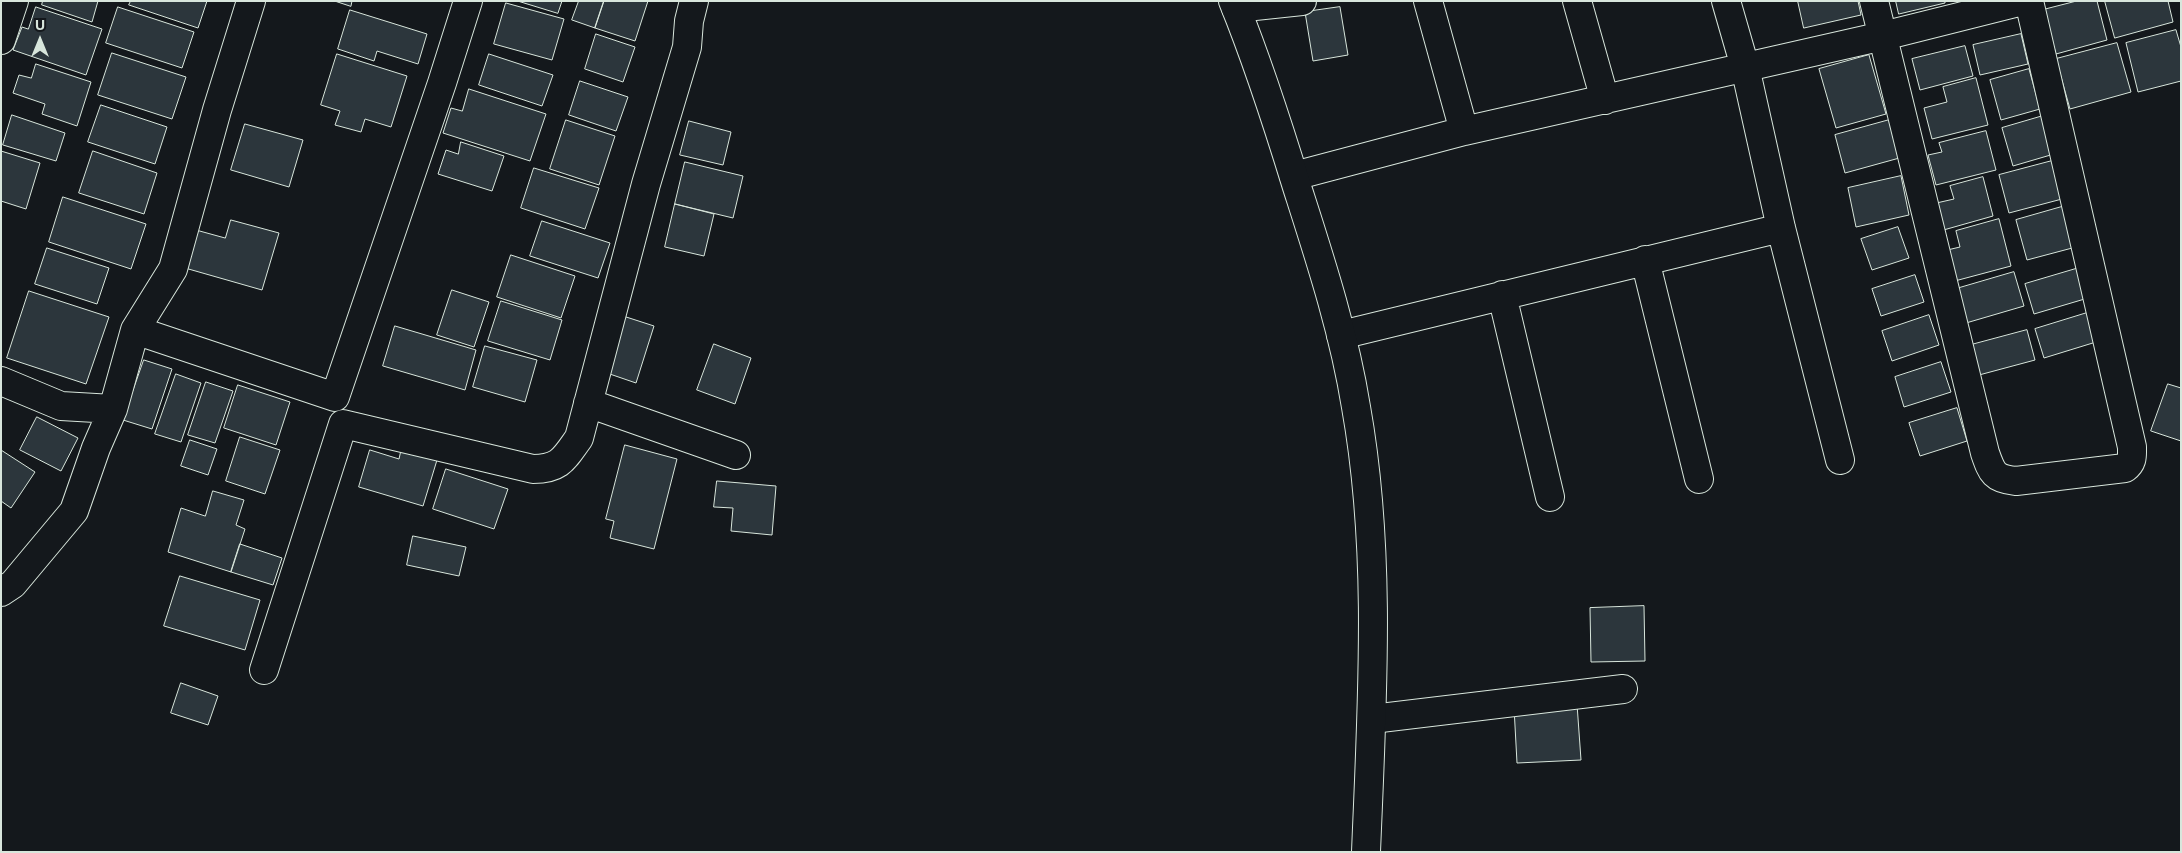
<!DOCTYPE html>
<html>
<head>
<meta charset="utf-8">
<style>
  body { margin:0 }
  #map { position:relative; width:2182px; height:853px; overflow:hidden; background:#14181c; font-family:"Noto Sans",sans-serif }
  canvas { display:block }
  .frame { position:absolute; inset:0; border:2px solid #d8e6dc; pointer-events:none }
  .north { position:absolute; left:15px; top:15px; width:50px; height:50px; -webkit-text-stroke:4px #14181c; paint-order:stroke; rotate:0deg; font-size:14px; font-weight:700; line-height:20px; text-align:center; color:#d8e6dc }
  .north::after { content:''; display:block; margin:auto; width:18px; height:22px; background:#d8e6dc; clip-path:polygon(50% 0,100% 100%,50% 72%,0 100%) }
</style>
</head>
<body>
<div id="map">
<canvas width="2182" height="853"></canvas>
<div class="frame"></div>
<div class="north">U</div>
</div>
<script>
const g = document.querySelector('canvas').getContext('2d');
g.lineJoin = 'round';
function paint(path, color) { g.fillStyle = color; g.fill(path, 'evenodd'); }
function trace(path, color, width, dash) { g.strokeStyle = color; g.lineWidth = width; g.lineCap = dash ? 'butt' : 'round'; g.setLineDash(dash || []); g.stroke(path); }
const building = new Path2D(`
  M43,1H98L92,22L42,5Z
  M131,1H207L198,28L129,5Z
  M335,1H352L351,6Z
  M518,1H562L558,13Z
  M579,1H604L595,28L572,20Z
  M604,1H648L635,41L595,28Z
  M1798,1H1858L1861,15L1804,28Z
  M1896,1H1945V3L1899,14Z
  M2077,1H2097L2107,40L2056,54L2043,10Z
  M2105,1H2168L2173,22L2115,38Z
  M506,3L564,19L552,60L494,44Z
  M36,7L102,29L86,75L13,50L22,27L28,29Z
  M118,7L194,32L182,68L106,43Z
  M1340,7L1348,55L1313,61L1305,12Z
  M350,10L427,34L418,64L377,51L374,61L338,49Z
  M2176,30L2181,47V81L2138,92L2126,43Z
  M596,34L635,47L623,82L585,69Z
  M2021,34L2028,64L1980,75L1973,45Z
  M2117,43L2131,92L2070,109L2056,59Z
  M1965,46L1973,76L1920,90L1912,59Z
  M112,53L186,77L172,119L98,95Z
  M337,54L407,76L391,127L365,119L361,132L335,125L340,111L321,105Z
  M489,54L553,75L542,106L479,85Z
  M1869,55L1886,114L1836,128L1819,69Z
  M36,64L91,82L77,126L42,114L45,104L13,93L19,75L31,78Z
  M2029,69L2040,109L2001,120L1990,80Z
  M1976,78L1988,125L1932,139L1924,108L1947,102L1943,87Z
  M580,81L628,97L616,131L569,115Z
  M469,89L546,114L530,161L443,133L451,108L462,111Z
  M101,105L167,127L155,164L88,142Z
  M12,115L65,133L56,161L3,145Z
  M2043,116L2054,154L2013,166L2002,128Z
  M1893,119L1903,157L1845,173L1835,135Z
  M566,120L615,136L599,185L550,169Z
  M689,121L731,132L723,165L680,155Z
  M245,124L303,140L289,187L231,170Z
  M1986,131L1996,170L1936,185L1928,155L1942,152L1939,143Z
  M461,142L504,156L492,191L438,174L446,150L458,154Z
  M1,151L40,163L26,209L1,201Z
  M93,151L157,173L144,214L79,193Z
  M2052,161L2062,199L2009,213L1999,175Z
  M685,162L743,176L733,218L675,204Z
  M534,168L599,188L585,229L521,208Z
  M1901,176L1909,215L1856,227L1848,188Z
  M1983,177L1993,216L1940,231L1932,204L1954,199L1950,186Z
  M63,197L146,224L131,269L49,242Z
  M675,204L714,214L704,256L665,247Z
  M2065,206L2076,247L2027,260L2016,220Z
  M1999,219L2011,266L1951,282L1943,251L1960,247L1956,231Z
  M231,220L279,233L262,290L185,268L196,230L225,238Z
  M542,221L610,243L598,278L530,256Z
  M1898,227L1909,258L1872,270L1861,239Z
  M47,248L109,268L97,304L35,284Z
  M511,255L575,276L561,318L497,297Z
  M2079,268L2088,298L2034,314L2025,284Z
  M2014,272L2024,306L1966,323L1956,289Z
  M1915,275L1924,302L1881,316L1872,289Z
  M452,290L489,302L474,347L437,335Z
  M29,291L109,317L86,384L7,358Z
  M501,301L562,320L550,360L488,341Z
  M2087,313L2096,342L2044,358L2035,329Z
  M620,315L654,326L636,383L601,371Z
  M1929,315L1939,345L1892,361L1882,331Z
  M395,326L476,350L465,390L383,366Z
  M2027,330L2035,360L1979,375L1971,345Z
  M714,344L751,358L735,404L697,390Z
  M485,346L537,360L525,402L473,387Z
  M144,360L172,369L152,429L123,420Z
  M1941,362L1951,392L1904,407L1895,377Z
  M176,374L201,383L181,442L155,434Z
  M206,382L233,391L215,443L188,435Z
  M2168,384L2181,388V441L2151,431Z
  M238,385L290,402L276,445L224,428Z
  M1957,408L1967,441L1920,456L1909,423Z
  M37,417L78,438L61,471L20,450Z
  M240,437L280,450L265,494L226,481Z
  M190,440L217,449L208,475L181,466Z
  M625,445L677,459L654,549L610,538L614,521L606,519Z
  M1,450L35,472L11,508L1,501Z
  M370,450L399,459L401,450L437,460L423,506L359,487Z
  M446,469L508,489L494,529L433,509Z
  M717,481L776,486L772,535L731,531L733,508L714,507Z
  M213,491L244,500L236,525L245,529L231,572L168,552L181,508L205,516Z
  M413,536L466,547L459,576L407,565Z
  M240,544L282,558L273,585L231,572Z
  M180,576L260,600L245,650L164,626Z
  M1644,606L1645,661L1591,662L1590,608Z
  M181,683L218,696L208,725L171,713Z
  M1577,704L1581,760L1517,763L1514,707Z`);
paint(building, '#2c363c');
trace(building, '#d8e6dc', 1);
const minor = new Path2D(`
  M1428,1L1464,131
  M1577,1L1605,100
  M1726,1L1745,67L1781,228L1840,460
  M1874,1L1985,453C1992,473 1994,479 2016,481L2125,468C2133,462 2132,456 2132,447L2029,1
  M1236,8L1302,1
  M1,40L14,1
  M1294,176L1464,131L1883,36L2023,1
  M1645,260L1699,479
  M1502,295L1550,497
  M135,330L335,397L442,83L468,1
  M1341,335L1781,228
  M1,381L61,406L113,409
  M588,403L736,455
  M1,592L13,584L74,511L96,448L113,409L135,330L173,269L217,110L251,1
  M264,670L343,424L533,469C560,469 564,459 579,438L646,184L687,47L689,21L694,1
  M1372,719L1623,689`);
const highway = new Path2D(`
  M1233,1C1258,62 1278,125 1297,187C1320,259 1344,332 1356,407C1382,553 1372,704 1366,852`);
trace(minor, '#d8e6dc', 30);
trace(highway, '#d8e6dc', 30);
trace(minor, '#14181c', 28);
trace(highway, '#14181c', 28);
</script>
</body>
</html>
